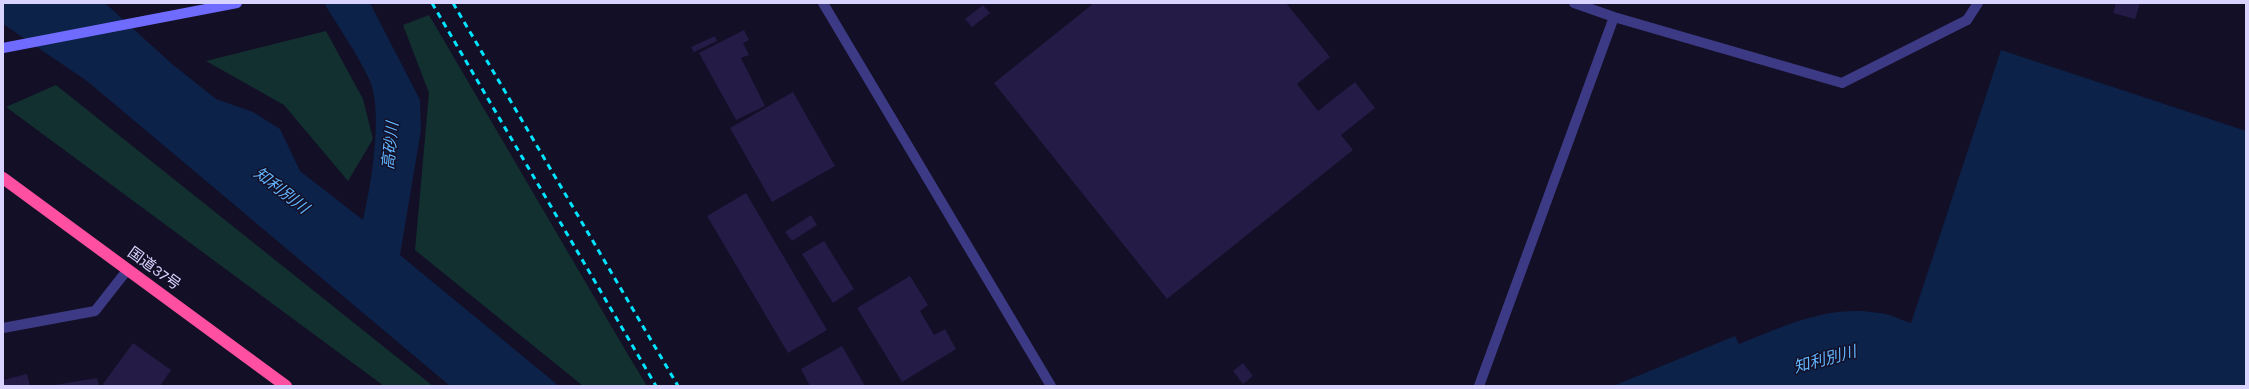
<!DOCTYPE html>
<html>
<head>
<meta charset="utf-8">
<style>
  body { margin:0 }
  #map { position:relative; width:2249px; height:389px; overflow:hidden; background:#130f26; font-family:Karla,sans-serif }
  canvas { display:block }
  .frame { position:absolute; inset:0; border:4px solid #d9d4ff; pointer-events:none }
</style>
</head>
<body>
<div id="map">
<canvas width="2249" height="389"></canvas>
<div class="frame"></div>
</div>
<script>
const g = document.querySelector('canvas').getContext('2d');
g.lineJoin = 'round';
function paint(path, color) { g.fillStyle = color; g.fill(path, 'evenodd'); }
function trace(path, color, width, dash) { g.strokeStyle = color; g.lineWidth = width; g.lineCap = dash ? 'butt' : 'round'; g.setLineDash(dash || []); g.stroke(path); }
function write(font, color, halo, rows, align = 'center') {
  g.font = font + ' Karla,"Noto Sans JP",sans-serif'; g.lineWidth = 3; g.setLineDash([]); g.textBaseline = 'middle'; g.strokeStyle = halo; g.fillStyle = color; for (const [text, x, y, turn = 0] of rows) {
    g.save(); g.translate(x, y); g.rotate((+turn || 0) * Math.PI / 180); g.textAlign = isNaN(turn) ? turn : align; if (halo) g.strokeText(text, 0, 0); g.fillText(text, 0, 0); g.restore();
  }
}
paint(new Path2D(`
  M429,15L627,353L647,386H583L415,250L429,93L403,25Z
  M326,31L363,99L373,139L348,181L284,105L206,61Z
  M56,85L433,386H384L6,107Z`), '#12302f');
paint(new Path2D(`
  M3,3H105L172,64L216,99L253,112L280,129L300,171L363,220C371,187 384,110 369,79C357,53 339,28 324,3H370L420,100L421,130L400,255L559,386H450L87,81L3,24Z
  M2001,50L2246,131V386H1613L1735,336L1739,344C1784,326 1829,304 1879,313C1890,314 1901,320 1911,323Z`), '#0c2248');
paint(new Path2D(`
  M1094,3H1286L1330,57L1297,84L1318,111L1355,82L1375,108L1341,135L1353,150L1167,299L994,83Z
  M2116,3H2140L2135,19L2113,13Z
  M983,5L990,13L972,27L965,19Z
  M744,30L749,40L743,43L749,55L741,58L765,106L736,120L699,53Z
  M715,36L717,41L694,52L691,47Z
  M793,92L835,166L772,202L730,128Z
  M746,193L827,330L788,353L707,216Z
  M811,215L817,225L792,241L785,232Z
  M824,241L854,289L833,303L802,254Z
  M910,276L928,305L920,311L934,335L945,329L956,349L902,382L857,308Z
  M133,343L171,370L160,386H105L103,384Z
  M842,346L865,386H810L801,369Z
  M1243,363L1253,376L1243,384L1233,371Z
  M27,374L30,386H3V380Z
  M97,378L99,386H55V385Z`), '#241b47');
trace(new Path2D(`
  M823,3L1051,386
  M1574,3L1614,17L1842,83L1967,20
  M1479,386L1614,17`), '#3d3a85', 10);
trace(new Path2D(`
  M1967,20L1978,3
  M3,328L95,311L128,269`), '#3d3a85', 10);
trace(new Path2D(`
  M3,48L237,3`), '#6f6bff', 10);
trace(new Path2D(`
  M3,178L286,386`), '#ff4fa3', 12);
trace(new Path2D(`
  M432,3L656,386
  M453,3L678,386`), '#00e5ff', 3, [6, 5]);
write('15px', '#d9d4ff', '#130f26', [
  ["国道37号",154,269,36]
]);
write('italic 16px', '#62b6ff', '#130f26', [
  ["高砂川",391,146,-84],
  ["知利別川",281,191,38],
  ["知利別川",1825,360,-15]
]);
</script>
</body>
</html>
